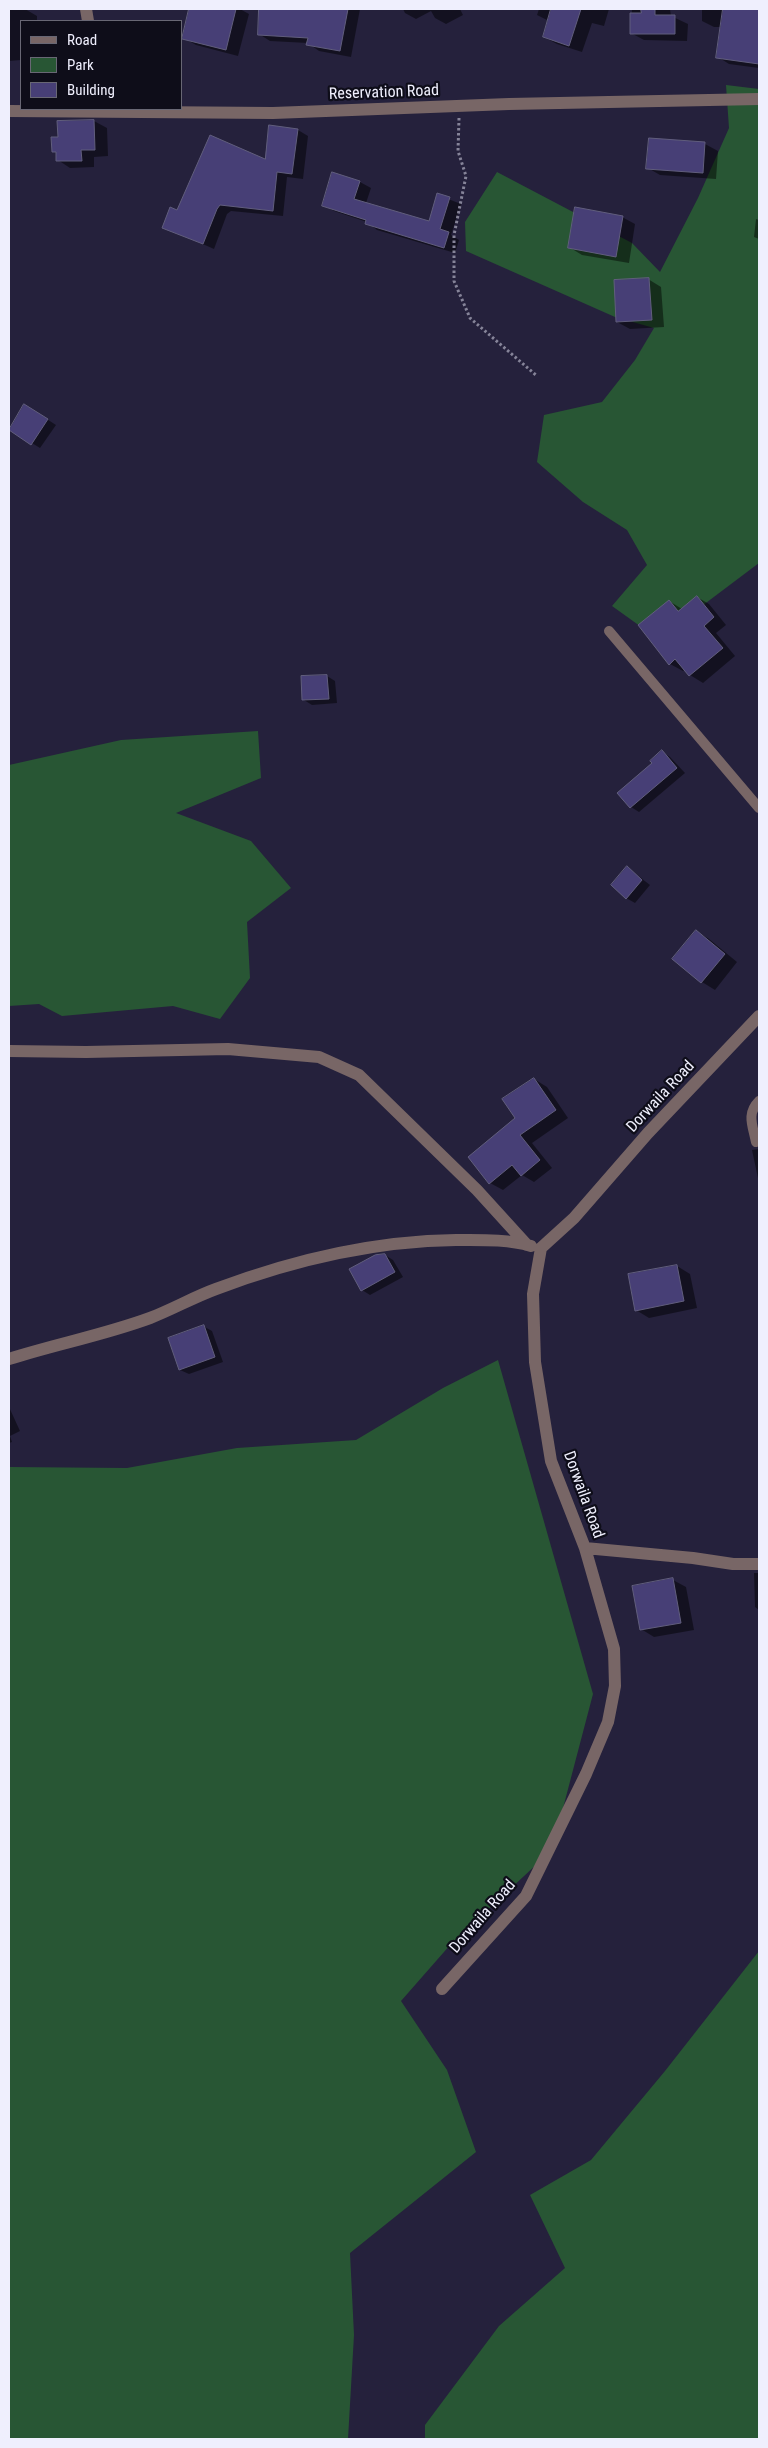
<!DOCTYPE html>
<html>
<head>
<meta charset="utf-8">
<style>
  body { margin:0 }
  #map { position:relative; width:768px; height:2448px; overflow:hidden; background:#25213c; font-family:"Roboto Condensed",sans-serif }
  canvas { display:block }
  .frame { position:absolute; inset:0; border:10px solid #efeffd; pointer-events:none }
  .legend { position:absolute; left:20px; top:20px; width:162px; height:90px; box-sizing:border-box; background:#0e0d19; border:1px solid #686774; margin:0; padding:6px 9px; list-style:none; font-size:15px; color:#efeffd }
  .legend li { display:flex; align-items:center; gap:10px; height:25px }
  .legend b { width:25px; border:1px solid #686774 }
</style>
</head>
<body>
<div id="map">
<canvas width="768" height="2448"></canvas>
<div class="frame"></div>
<ul class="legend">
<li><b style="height:6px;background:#786666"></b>Road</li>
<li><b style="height:14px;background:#285634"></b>Park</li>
<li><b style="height:14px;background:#473f76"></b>Building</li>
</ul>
</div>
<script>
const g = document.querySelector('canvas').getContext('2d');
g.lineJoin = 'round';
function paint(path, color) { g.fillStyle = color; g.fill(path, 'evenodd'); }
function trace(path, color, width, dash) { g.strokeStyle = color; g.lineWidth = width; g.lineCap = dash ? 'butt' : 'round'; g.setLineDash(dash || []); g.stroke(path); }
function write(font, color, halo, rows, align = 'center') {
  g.font = font + ' "Roboto Condensed",sans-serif'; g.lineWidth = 4.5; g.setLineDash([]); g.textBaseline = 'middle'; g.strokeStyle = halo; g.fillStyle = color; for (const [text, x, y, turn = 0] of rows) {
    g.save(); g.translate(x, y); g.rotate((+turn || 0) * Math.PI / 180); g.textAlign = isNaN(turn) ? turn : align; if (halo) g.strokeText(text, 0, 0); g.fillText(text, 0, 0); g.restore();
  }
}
paint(new Path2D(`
  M726,85L759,89V563L658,639L612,606L647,565L627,530L583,502L537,462L544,415L602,402L635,360L654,328L615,317L466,251L465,222L497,172L632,243L660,272L698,198L729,128Z
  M258,731L261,778L176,813L251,841L291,888L247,922L250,978L220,1019L173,1006L62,1016L39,1004L9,1006V765L121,740Z
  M498,1360L593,1694L552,1850L451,1944L401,2001L447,2070L476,2152L350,2253L354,2335L348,2439H9V1467L127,1468L237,1448L356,1440L443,1388Z
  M759,1951V2439H425V2425L499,2326L565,2268L530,2195L591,2160L665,2071Z`), '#285634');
paint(new Path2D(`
  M9,9H25L37,16V21H71H21V60L9,61Z
  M191,9H240L249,14L238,56L196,45L184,38Z
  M261,9H360L351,57L319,51L308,43L270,41L259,34Z
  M403,9H460L463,15L446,24L435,18L431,11L416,19L405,13Z
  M539,9H609L604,26L592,23L582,52L557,44L544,37L549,21L537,15Z
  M632,9H670L671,16L688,24L687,41L644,40L631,33Z
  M702,9H759V68L729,64L718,57L722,27H714L702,21Z
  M94,121L107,128L108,156L94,157V167L70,168L58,160L57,153L53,151L59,138Z
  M270,126L298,130L308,136L303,179L287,177L283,216L231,211L227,214L214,249L164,227L178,211L266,161Z
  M650,139L705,144L718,151L716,179L660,175L648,168Z
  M333,174L360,182L371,188L366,203L430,222L438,195L461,204L451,235L459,240L455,253L377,230L367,222L334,211L323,205Z
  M622,217L635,224L629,263L582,255L569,247Z
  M756,219L759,220V239L754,237Z
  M648,279L661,287L664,327L630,329L617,322Z
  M25,405L56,425L40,448L9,429Z
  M697,597L709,604L726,625L716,633L735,656L703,683L690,675L685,669L683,671L670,664L669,601L682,609Z
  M327,676L335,681L337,703L312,705L304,700Z
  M662,752L670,757L685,773L639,812L631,807Z
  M628,868L650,885L635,903L626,898Z
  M696,931L709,939L737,962L715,990L702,982L674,959Z
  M534,1079L547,1087L568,1118L532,1143L552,1168L534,1182L522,1175L503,1190L490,1183Z
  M759,1149V1183L752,1150Z
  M385,1255L393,1260L403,1277L370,1295L362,1290Z
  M677,1266L690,1274L697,1308L649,1318L636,1310Z
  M203,1326L212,1331L223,1362L189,1374L180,1370L169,1339Z
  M9,1407L20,1431L10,1436L12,1442L9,1443Z
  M754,1573H759V1610L755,1607Z
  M673,1580L686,1587L694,1630L654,1637L641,1629Z`), '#0007');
const building = new Path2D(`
  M189,9H236L226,50L182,39Z
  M259,9H348L340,51L306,45L308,38L258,35Z
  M551,9H581L569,46L543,37Z
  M641,9H655V15H675V34H630V13H641Z
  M723,9H759V64L716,58Z
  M94,120L95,150H81L82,161H56V152H52L51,137H58L57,121Z
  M269,125L298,129L292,174L277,172L273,211L220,205L217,209L203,244L162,228L170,207L177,210L210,135L265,159Z
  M649,138L705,142L703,173L646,169Z
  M332,172L360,181L354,199L429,221L437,193L450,197L440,229L449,232L444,248L365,224L366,220L322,206Z
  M575,207L623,216L616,257L568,248Z
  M649,278L652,320L616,322L614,280Z
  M24,404L48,419L31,445L9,430Z
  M697,596L714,617L704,626L723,648L689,676L675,659L669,665L638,625L669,600L678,611Z
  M327,675L329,699L302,700L301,676Z
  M662,750L677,768L630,808L617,793L652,763L650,761Z
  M627,866L642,880L626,899L611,885Z
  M696,930L725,954L701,983L672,959Z
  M534,1078L556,1110L520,1135L540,1160L521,1176L512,1165L489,1184L468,1157L515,1118L502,1099Z
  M385,1254L395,1272L361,1291L349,1269L375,1255Z
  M677,1265L684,1301L635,1311L628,1274Z
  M204,1325L215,1357L179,1370L168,1338Z
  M673,1578L681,1623L640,1630L632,1586Z`);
paint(building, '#473f76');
trace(building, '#615e7d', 1);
trace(new Path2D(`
  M459,118L458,151L466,176L454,235V281L470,318L537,376`), '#868499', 3, [2.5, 2.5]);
trace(new Path2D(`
  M609,631L759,808
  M756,1142C753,1126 746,1114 759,1101`), '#786666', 10);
trace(new Path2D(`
  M86,9L88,21
  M9,111L273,113L509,104L759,99
  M9,1051L86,1052L228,1049L319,1057L359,1075L477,1190L527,1245
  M9,1359C56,1344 104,1335 150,1318C173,1309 194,1297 216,1289C293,1260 374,1241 456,1240C480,1240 508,1239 531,1246
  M585,1548L693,1558L733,1564H759
  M442,1989L526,1896L586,1774L608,1722L615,1686L614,1649L585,1548L551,1461L535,1362L533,1294L541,1248L574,1218L648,1133L759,1016`), '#786666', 12);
write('16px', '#efeffd', '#0e0d19', [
  ["Reservation Road",384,93,-2],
  ["Dorwaila Road",661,1097,-47],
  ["Dorwaila Road",583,1495,70],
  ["Dorwaila Road",483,1917,-49]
]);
</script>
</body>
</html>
